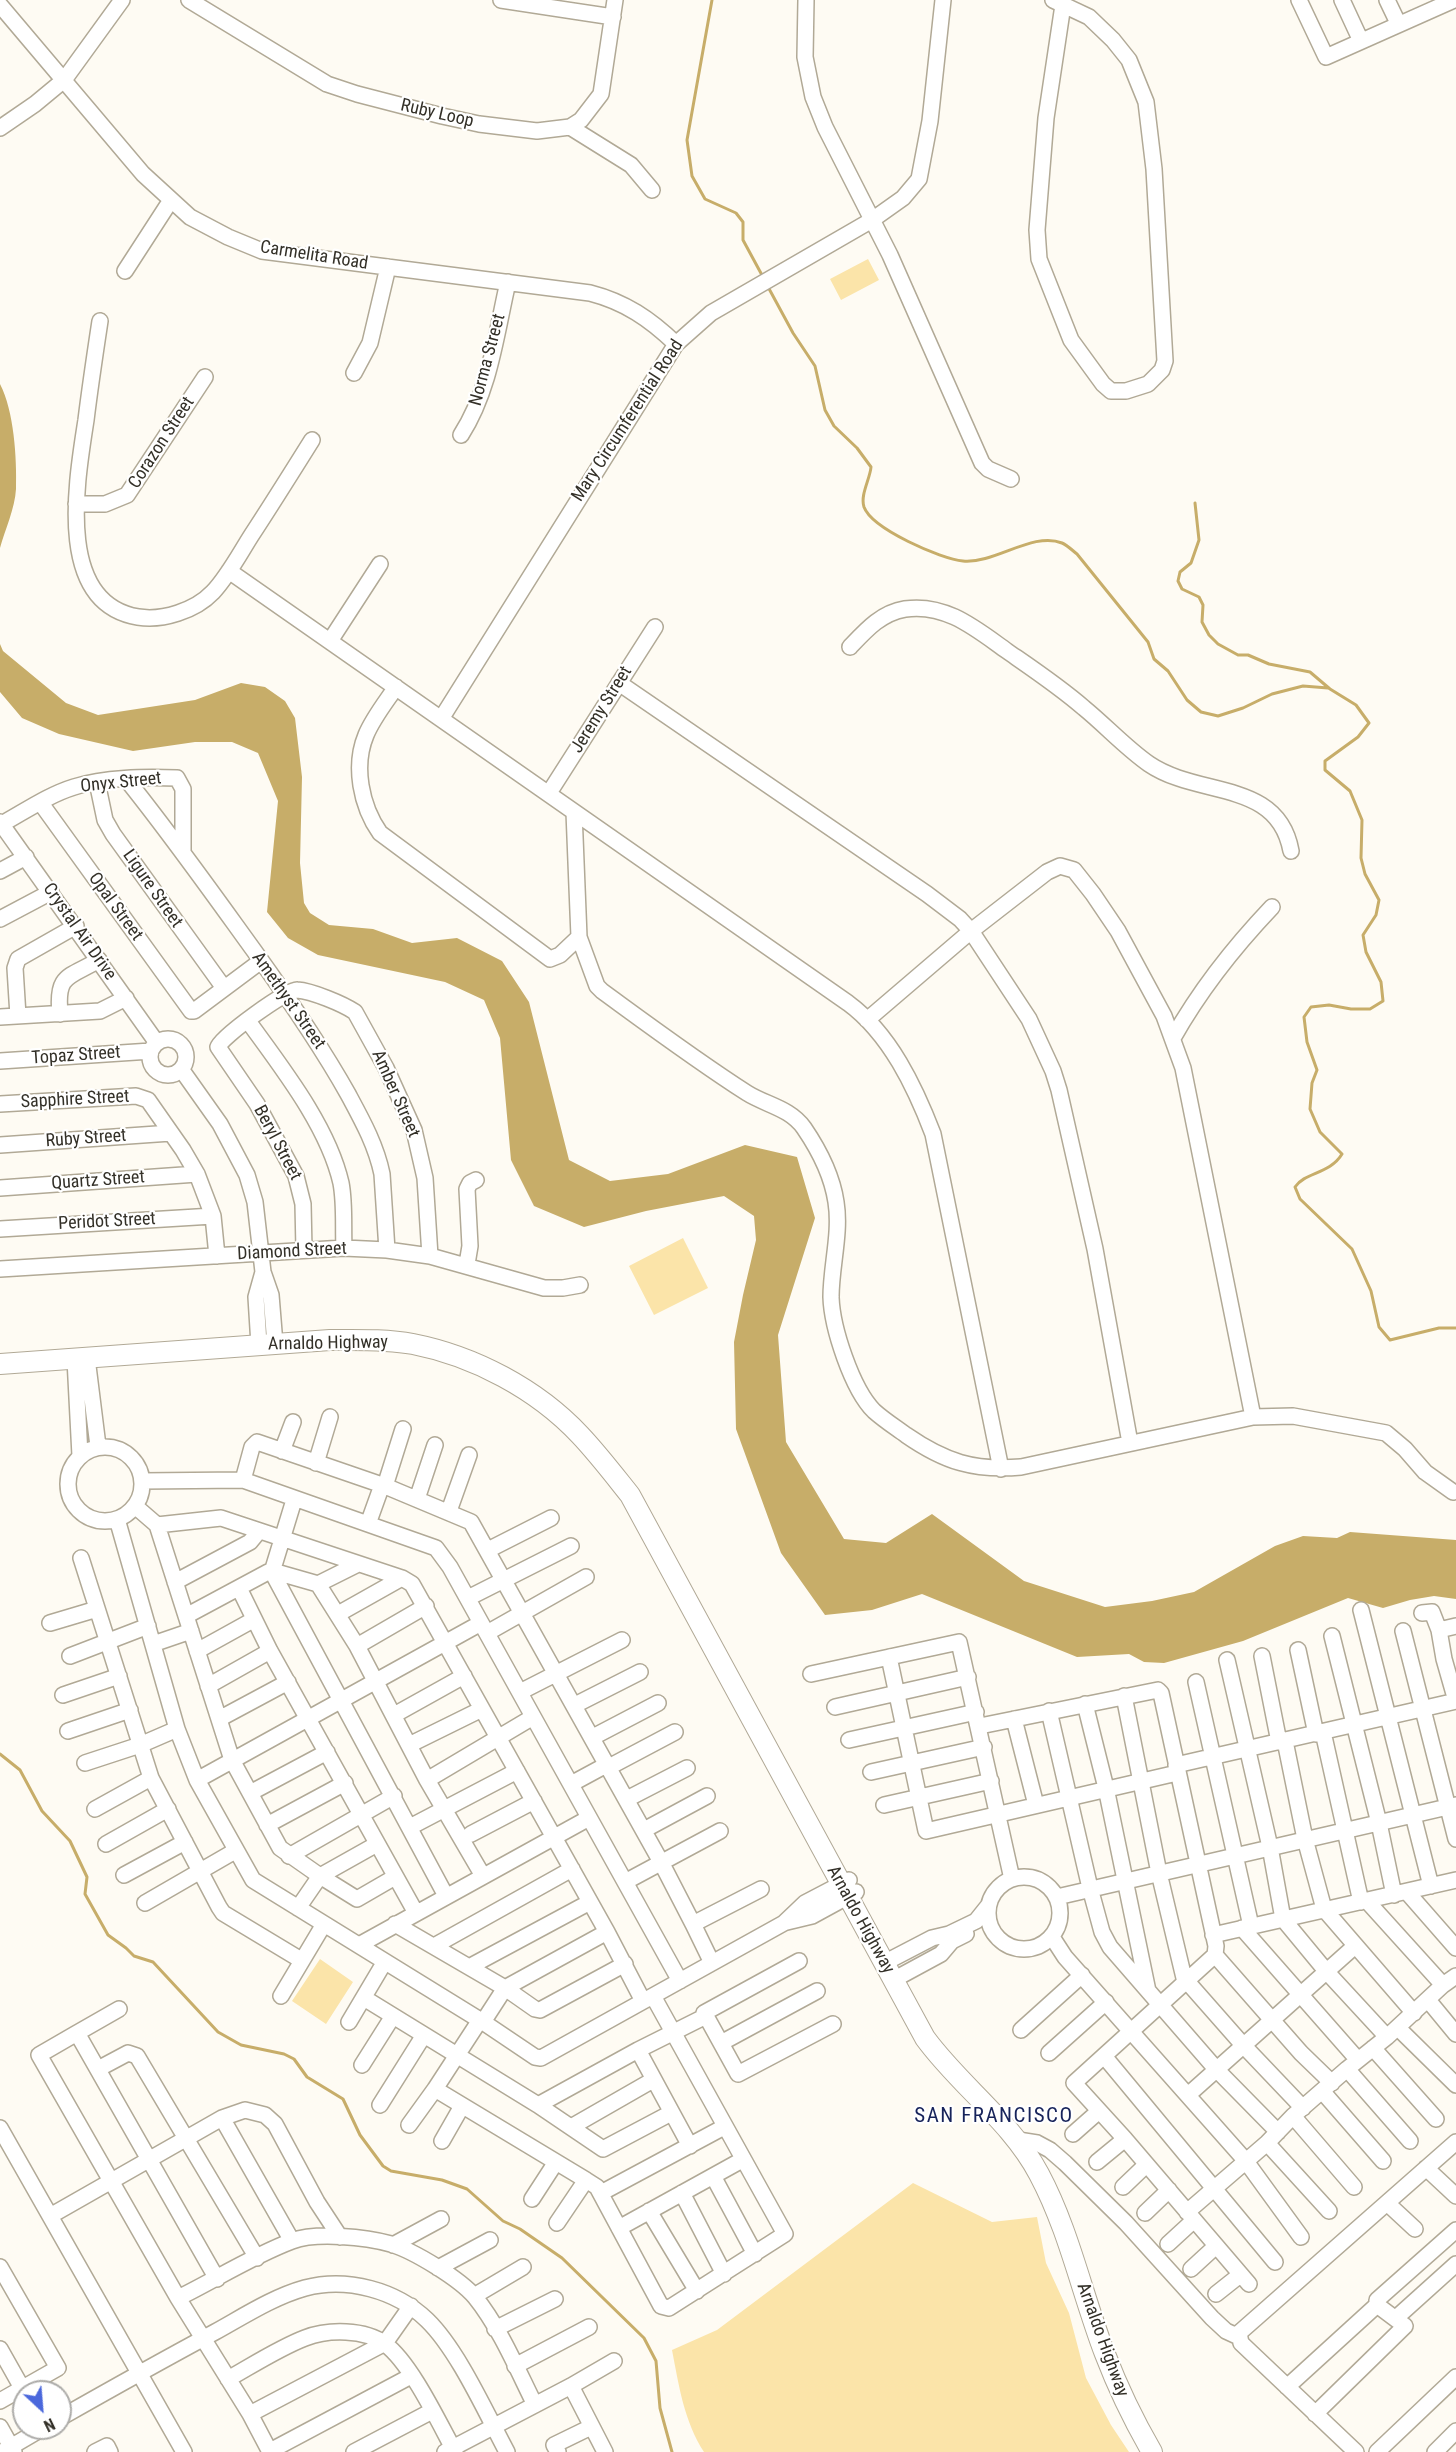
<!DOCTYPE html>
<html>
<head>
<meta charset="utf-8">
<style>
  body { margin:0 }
  #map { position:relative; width:1456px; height:2452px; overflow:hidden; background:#fefbf3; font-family:"Roboto Condensed",sans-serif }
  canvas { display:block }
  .north { position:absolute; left:12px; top:2380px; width:60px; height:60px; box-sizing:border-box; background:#fff; border:2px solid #adaca9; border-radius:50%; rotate:154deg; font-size:16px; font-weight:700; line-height:24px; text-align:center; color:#333028 }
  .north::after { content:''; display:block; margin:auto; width:21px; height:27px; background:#4b68dc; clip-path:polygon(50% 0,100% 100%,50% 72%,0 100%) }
</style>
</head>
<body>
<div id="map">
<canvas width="1456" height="2452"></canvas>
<div class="north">N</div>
</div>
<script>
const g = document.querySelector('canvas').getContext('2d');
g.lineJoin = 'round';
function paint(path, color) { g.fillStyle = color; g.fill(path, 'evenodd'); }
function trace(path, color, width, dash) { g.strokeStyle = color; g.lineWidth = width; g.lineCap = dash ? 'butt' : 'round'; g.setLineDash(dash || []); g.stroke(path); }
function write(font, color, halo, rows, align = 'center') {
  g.font = font + ' "Roboto Condensed",sans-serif'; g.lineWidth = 4.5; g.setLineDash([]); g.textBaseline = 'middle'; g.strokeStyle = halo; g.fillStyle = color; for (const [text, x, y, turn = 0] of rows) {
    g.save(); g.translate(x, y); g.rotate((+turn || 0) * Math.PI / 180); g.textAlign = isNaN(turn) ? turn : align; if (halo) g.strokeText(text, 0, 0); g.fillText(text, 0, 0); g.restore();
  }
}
paint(new Path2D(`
  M868,259L879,280L841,300L830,279Z
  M683,1238L708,1288L654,1315L629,1266Z
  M320,1959L353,1982L326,2024L292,2001Z
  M913,2183L992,2222L1037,2217L1046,2263L1069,2313L1086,2378L1111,2425L1129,2452H704C684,2421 679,2386 672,2350L717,2330Z`), '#fbe4a9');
paint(new Path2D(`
  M0,384C14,411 17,458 16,489C15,508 5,530 0,548Z
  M0,644L3,651L66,703L98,715L195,700L241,683L265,687L285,701L295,718L302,777L300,863L304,903L310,913L329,925L373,929L412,943L457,938L502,961L529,1002L569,1160L610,1181L668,1174L745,1145L797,1157L815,1218L778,1335L786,1442L844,1539L886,1543L932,1514L1024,1581L1105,1607L1152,1601L1194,1592L1275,1546L1303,1536L1337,1538L1350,1532L1456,1540V1599L1434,1596L1410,1600L1383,1608L1348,1598L1243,1641L1164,1663L1144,1662L1129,1654L1077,1657L922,1594L872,1610L825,1615L781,1553L736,1429L734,1342L743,1295L756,1240L754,1216L724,1196L646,1211L584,1227L534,1206L511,1160L500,1038L484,1000L445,982L318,955L288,938L267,912L278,801L258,753L232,742H195L133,751L59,734L22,718L0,692Z`), '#c7ad69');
trace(new Path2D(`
  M712,0L687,140L692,176L705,199L736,213L743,222V240L763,277
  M767,285L793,333L815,366L825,410L834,426L857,448L871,467C870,479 860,495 864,507C872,529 941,559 963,561C995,564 1033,531 1062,543C1067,545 1073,551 1077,554L1148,642L1154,659L1168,671L1187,700L1201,712L1218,716L1243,708L1272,694L1303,686L1328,688
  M1195,503L1199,540L1191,563L1180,572L1178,581L1182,589L1199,597L1203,605L1202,622L1209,635L1218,644L1238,655H1248L1269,664L1310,672L1330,689L1356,705L1369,723L1358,737L1325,761V770L1350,791L1362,820L1361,858L1365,874L1379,900L1376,915L1363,935L1366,952L1381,982L1383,1001L1370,1009H1351L1329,1005L1311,1007L1304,1017L1307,1042L1317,1070L1312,1083L1310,1109L1320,1132L1342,1154C1330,1174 1305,1172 1295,1187L1300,1199L1352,1249L1371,1291L1379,1327L1390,1340L1439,1328H1456
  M0,1754L20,1770L42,1811L70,1841L87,1877L85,1894L108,1935L126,1948L134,1956L153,1962L218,2032L241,2045L284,2054L294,2059L307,2077L343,2099L360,2135L383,2166L391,2171L442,2180L467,2189L503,2221L520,2229L562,2258L644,2338L656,2361L660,2408L672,2452`), '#c7ad69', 3);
const minor = new Path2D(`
  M189,0L327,84L357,94L442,116L479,124L537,131L570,127L581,120L601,94L615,0
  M501,0L613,17
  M806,0L805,57L813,97L825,127L890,255L982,463L988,469L1011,479
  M1053,0L1089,17L1113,40L1129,60L1146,102L1154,169L1165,361L1162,370L1148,384L1126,391H1111L1103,384L1071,340L1039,259L1037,230L1046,118L1063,5
  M1299,0L1326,57L1454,0
  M1342,0L1361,41
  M1387,0L1398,23
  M0,5L143,174L190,217L228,237L262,251L590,293C625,302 650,319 676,344
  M570,127L631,165L652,190
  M0,128L35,104L64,80L122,0
  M125,271L171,200
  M100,321C95,354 90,387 86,420C77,479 54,603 138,617C162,621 195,611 213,592C228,576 239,555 251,536C272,504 292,472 312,440
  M354,373L370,343L388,267
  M461,435C490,390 496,334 508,282
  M76,504H105L127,495L205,377
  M229,571L848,1003C890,1034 915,1087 933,1134L1001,1469
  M330,641L380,564
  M850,647C866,630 881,613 905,609C946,603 976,629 1007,651C1033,669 1060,687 1084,708C1106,726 1126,748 1149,764C1199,798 1278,779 1291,851
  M619,683L927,894L960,919L971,931L1029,1019L1053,1071L1059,1090L1095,1249L1130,1443
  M396,687C386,702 373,718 366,735C353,766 361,806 380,833L550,959L560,955L579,937
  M441,719L676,344L711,313L872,220L903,198L919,179L930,121L943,0
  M127,780C172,836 213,894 255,952C288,998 320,1044 348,1094C362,1120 376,1145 382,1174L387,1250
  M97,782L105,820L113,834L224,988
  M549,793L655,627
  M40,802L191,1011H194L261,961
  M574,812L579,937L597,986L602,991C650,1026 697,1061 747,1093C766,1105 790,1108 804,1128C819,1150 832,1175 836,1202C841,1233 831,1266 831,1297C832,1328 852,1389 874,1411C884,1420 895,1427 906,1435C945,1462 974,1471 1021,1467L1253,1417L1293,1416L1386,1433L1405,1449L1425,1472L1453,1492
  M0,822L157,1043
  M0,825C24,812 48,795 74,787C105,777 144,777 177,778L183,789V850
  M0,871L26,857
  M0,919L51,892
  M60,1014C56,974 68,978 99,960
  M18,1016L15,968L18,959L76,926
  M0,1017L100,1011L126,998
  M867,1020L971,931L1047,872L1060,866L1074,870L1093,894L1118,931L1164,1016L1183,1068L1253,1417
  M248,1021C282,1068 328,1126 341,1183C345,1204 343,1227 344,1248
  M1173,1038C1200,990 1234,947 1272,907
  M150 1057a18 18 0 1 1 36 0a18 18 0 1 1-36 0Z
  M0,1061L151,1051
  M181,1069L220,1124L247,1175L255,1202L263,1272L271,1295L275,1344
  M0,1104L136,1096L148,1100L183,1150L197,1174L213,1216L217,1256
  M0,1145L171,1133
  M0,1188L197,1174
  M0,1229L213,1216
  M304,1250L303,1204L296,1176L257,1104L218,1047C220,1038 287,989 297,990C312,991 343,1004 355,1012L386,1068L414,1130L425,1178L430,1256
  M467,1264L470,1246L467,1189L470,1183L476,1180
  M0,1269L344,1248L387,1250L430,1256L544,1288H563L580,1285
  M259,1345L256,1297L263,1272
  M87,1358L98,1446
  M75,1359L80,1456
  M68 1484a37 37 0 1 1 74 0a37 37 0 1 1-74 0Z
  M282,1451L293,1422
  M316,1463L330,1417
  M243,1480L252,1447L257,1442L385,1486L471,1522L661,1862L693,1924L761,1889
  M143,1481L243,1480L436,1548L450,1567L680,1981
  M385,1486L403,1429
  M417,1499L435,1445
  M294,1500L272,1572L446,1896
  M135,1506L157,1525L221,1518L402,1578L412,1584L607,1932L643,2001
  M449,1511L469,1455
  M117,1519L177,1729L197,1780L253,1880L483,2022L535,2057L541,2058L784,1923L805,1903L849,1880
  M368,1524L382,1485
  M157,1525L232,1760L280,1848L320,1876L298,1908
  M488,1550L551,1518
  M81,1558L151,1778L219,1907L223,1913L301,1960
  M175,1582L250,1542L259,1531
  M318,1584L358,1564
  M239,1588L270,1651L416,1913
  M468,1598L571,1546
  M1361,1610L1431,1886
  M1422,1613L1432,1612L1439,1630
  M338,1614L402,1578
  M186,1616L268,1572H276L318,1584L357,1646L427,1780L483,1876
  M50,1623L97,1609
  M1403,1631L1456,1839
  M487,1633L586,1577
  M1332,1636L1379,1823L1394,1895
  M153,1644L191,1631
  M357,1646L426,1606
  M1298,1650L1316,1734
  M197,1651L253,1620
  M70,1656L148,1626
  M1262,1656L1279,1742
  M889,1657L926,1831L1177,1773
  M1227,1660L1270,1847L1283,1919L1326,1971L1387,2037
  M811,1674L959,1642L1012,1879
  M1196,1682L1251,1926
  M208,1686L270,1651
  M520,1692L622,1640
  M63,1695L119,1676
  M1124,1696L1159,1873L1184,1978L1243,2045L1303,2108
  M1456,1701L1444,1659L1439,1630L1456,1626
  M1085,1704L1106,1788L1148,1991
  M575,1705L640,1672
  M835,1707L968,1677
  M1049,1711L1090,1888L1102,1932L1110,1947L1216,2069L1278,2132
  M394,1715L464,1676
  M219,1719L288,1682
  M1014,1719L1036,1805
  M980,1726L1158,1690L1161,1693L1216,1946L1215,1955L1301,2053L1332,2083
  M68,1731L130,1710
  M1323,1732L1361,1902
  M593,1737L658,1703
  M849,1740L976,1712
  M1285,1741L1305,1839L1324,1909L1414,2013
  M409,1745L482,1709
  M85,1763L140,1745L177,1729
  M1176,1765L1456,1701
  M609,1767L675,1732
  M871,1772L984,1747
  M197,1780L481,1623
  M427,1780L533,1717
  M571,1784L608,1764
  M250,1793L327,1752
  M627,1799L687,1768
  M884,1805L991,1781
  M95,1809L151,1778
  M267,1825L345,1783
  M410,1827L517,1771
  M644,1830L707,1796
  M471,1834L534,1801
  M106,1844L168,1809
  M377,1844L320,1876L357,1899L395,1877
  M289,1856L394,1796
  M124,1875L185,1842
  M988 1913a36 36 0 1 1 72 0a36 36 0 1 1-72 0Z
  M625,1882L720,1831
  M1407,1892L1456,1948
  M1057,1897L1456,1805
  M1367,1901L1443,1985
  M145,1903L235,1851
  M787,1922L812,1916L856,1892
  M395,1924L505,1988L535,2009L540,2010L625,1964
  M693,1924L712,1963
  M1242,1928L1358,2060
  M1213,1935L1456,1880
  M1052,1937L1065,1957L1245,2160L1301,2237
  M359,1945L589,1818
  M434,1946L572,1869
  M1215,1955L1074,2083L1125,2139L1249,2284
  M884,1963L932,1938L949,1934L976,1921L988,1906
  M469,1967L590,1902
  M893,1980L941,1954L952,1941L966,1934
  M281,1996L324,1924
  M364,1998L538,2105L603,2149L671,2113
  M1428,2000L1456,2034
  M706,2016L704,2013L799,1961
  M480,2020L435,2089L586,2180
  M349,2022L384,1963
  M483,2022L505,1988L607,1932
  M1398,2028L1456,2085
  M1021,2030L1082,1975
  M77,2033L119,2009
  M721,2043L817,1991
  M1373,2048L1436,2119
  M638,2050L690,2146
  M1049,2053L1106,2002
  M1104,2056L1275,2262
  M362,2065L393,2016
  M98,2069L128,2053L137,2056L257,2258
  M1347,2069L1410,2141
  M1322,2091L1383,2161
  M1188,2095L1355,1946
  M380,2105L424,2035
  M538,2105L638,2050L706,2016L738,2074L833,2024
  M1293,2116L1354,2187
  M222,2118L292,2241
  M409,2125L435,2089
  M571,2127L653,2080
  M0,2128L184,2452
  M1073,2134L1099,2111
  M1018,2140L1037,2143L1050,2150L1065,2163L1126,2223L1212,2318L1226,2331L1239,2337
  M442,2141L462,2106
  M1267,2143L1329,2211
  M1097,2162L1125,2139
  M1426,2168L1456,2196
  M713,2176L755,2254
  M1123,2187L1146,2165
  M601,2193L724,2127
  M682,2193L724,2274
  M532,2199L556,2162
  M1387,2203L1415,2229
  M649,2211L697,2291
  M1187,2212L1267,2143L1293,2116L1347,2069L1387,2037L1443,1985L1456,1976
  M1145,2213L1169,2190
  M50,2216L222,2118L245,2110L265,2115L275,2124L317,2202L340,2237
  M557,2223L586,2180L597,2187L661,2306L669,2308L785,2234L653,1996
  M619,2228L742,2160
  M1168,2244L1193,2221
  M393,2245L441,2219
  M0,2267L58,2368L0,2401
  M438,2268L490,2240
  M1191,2269L1216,2246
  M217,2279L77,2033L39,2055L178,2298L250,2414L270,2452
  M1216,2294L1240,2275
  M474,2296L523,2267
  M178,2298C215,2280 252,2256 292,2241C316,2232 366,2237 391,2244C414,2251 460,2279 475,2297C500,2328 517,2369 535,2405
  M1377,2305V2300L1456,2230
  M1396,2318L1456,2264
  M495,2329L555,2299
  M0,2349L22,2388
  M515,2366L589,2327
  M228,2379C253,2365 279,2348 305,2338C328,2329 365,2329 385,2344C411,2363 439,2423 455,2452
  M571,2386L605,2452
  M1287,2387L1377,2305L1405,2326L1315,2414
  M250,2414L385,2343L411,2306
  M60,2418C111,2389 163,2360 215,2332C244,2316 273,2297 305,2288C347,2277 396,2290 427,2320C458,2350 486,2413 507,2452
  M0,2427L14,2452
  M270,2451L411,2376
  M2,2452L43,2428
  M95,2452L107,2446L110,2452
  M354,2452L432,2411
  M445,2452L571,2386L614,2361
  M558,2452L554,2445L591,2427
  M1356,2452L1241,2343L1239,2333L1456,2142
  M1377,2452L1456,2377
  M1435,2452L1456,2431`);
const major = new Path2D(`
  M0,1364L330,1340C357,1340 386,1339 413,1344C474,1356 537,1389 580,1435C598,1454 614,1475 630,1495L925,2038C960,2086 1011,2121 1039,2174C1069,2230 1082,2294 1105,2354C1118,2388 1134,2421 1152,2452`);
trace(minor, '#b1a996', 18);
trace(major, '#b1a996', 22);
trace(minor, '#fff', 15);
trace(major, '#fff', 20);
write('18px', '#333028', '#fff', [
  ["Ruby Loop",437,114,13],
  ["Carmelita Road",314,256,9],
  ["Norma Street",488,360,-75],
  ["Mary Circumferential Road",628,421,-57],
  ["Corazon Street",162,443,-57],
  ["Jeremy Street",602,710,-58],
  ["Onyx Street",121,783,-6],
  ["Ligure Street",152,889,55],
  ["Opal Street",115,907,54],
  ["Crystal Air Drive",79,932,55],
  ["Amethyst Street",288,1001,55],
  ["Topaz Street",76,1056,-4],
  ["Amber Street",395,1094,66],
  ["Sapphire Street",75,1100,-3],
  ["Ruby Street",86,1139,-4],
  ["Beryl Street",277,1143,62],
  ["Quartz Street",98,1181,-4],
  ["Peridot Street",107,1222,-3],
  ["Diamond Street",292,1252,-3],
  ["Arnaldo Highway",328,1344,-1],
  ["Arnaldo Highway",860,1920,61],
  ["Arnaldo Highway",1102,2340,70]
]);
g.letterSpacing = '1.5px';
write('21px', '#17235a', '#fff', [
  ["SAN FRANCISCO",994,2117]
]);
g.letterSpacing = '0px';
</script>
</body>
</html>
